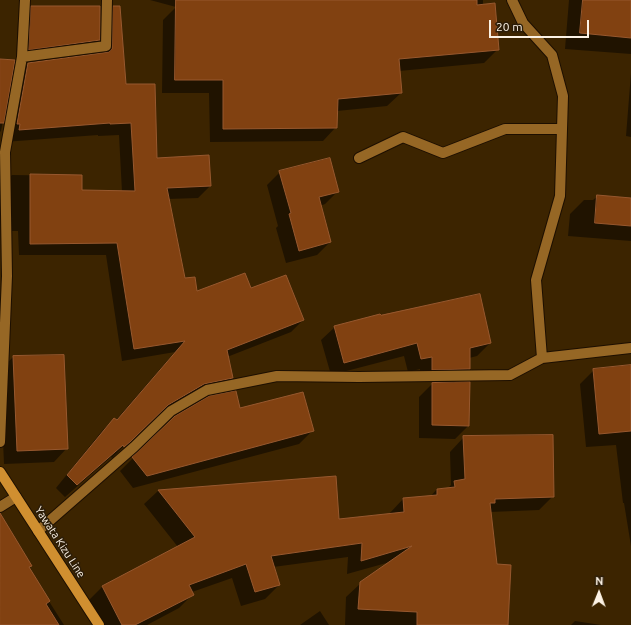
<!DOCTYPE html>
<html>
<head>
<meta charset="utf-8">
<style>
  body { margin:0 }
  #map { position:relative; width:631px; height:625px; overflow:hidden; background:#3c2400; font-family:Ubuntu,sans-serif }
  canvas { display:block }
  .north { position:absolute; left:579px; top:573px; width:40px; height:40px; -webkit-text-stroke:3px #2c1d08; paint-order:stroke; rotate:1deg; font-size:11px; font-weight:700; line-height:16px; text-align:center; color:#fcf2e5 }
  .north::after { content:''; display:block; margin:auto; width:14px; height:18px; background:#fcf2e5; clip-path:polygon(50% 0,100% 100%,50% 72%,0 100%) }
  .scale { position:absolute; left:489px; top:20px; width:100px; height:18px; box-sizing:border-box; border:2px solid #fcf2e5; border-top:0; padding-left:5px; font-size:12px; line-height:14px; white-space:nowrap; color:#fcf2e5; -webkit-text-stroke:3px #2c1d08; paint-order:stroke }
</style>
</head>
<body>
<div id="map">
<canvas width="631" height="625"></canvas>
<div class="north">N</div>
<div class="scale">20 m</div>
</div>
<script>
const g = document.querySelector('canvas').getContext('2d');
g.lineJoin = 'round';
function paint(path, color) { g.fillStyle = color; g.fill(path, 'evenodd'); }
function trace(path, color, width, dash) { g.strokeStyle = color; g.lineWidth = width; g.lineCap = dash ? 'butt' : 'round'; g.setLineDash(dash || []); g.stroke(path); }
function write(font, color, halo, rows, align = 'center') {
  g.font = font + ' Ubuntu,sans-serif'; g.lineWidth = 3; g.setLineDash([]); g.textBaseline = 'middle'; g.strokeStyle = halo; g.fillStyle = color; for (const [text, x, y, turn = 0] of rows) {
    g.save(); g.translate(x, y); g.rotate((+turn || 0) * Math.PI / 180); g.textAlign = isNaN(turn) ? turn : align; if (halo) g.strokeText(text, 0, 0); g.fillText(text, 0, 0); g.restore();
  }
}
paint(new Path2D(`
  M150,0H483V5L498,49L484,63L399,71L401,93L387,106L337,111L336,127L323,141L210,142L209,93H162L163,20L176,7Z
  M569,0H631V54L565,49Z
  M32,7L99,40L85,53L16,62L18,20Z
  M114,7L125,85L157,159L210,186L198,198L168,199L184,279L197,292L250,289L303,320L291,332L227,357L232,378L220,390L191,396L154,417L116,454L112,458L111,457L65,497L56,488L102,431L114,419L116,420L175,352L122,361L106,255H19L18,231H1L0,187L12,175L81,176V191L122,192L119,135L98,136V135L4,142L16,76L28,64L101,54L102,19Z
  M0,60L14,61L1,131L0,132Z
  M631,73V137L626,136Z
  M280,172L338,191L325,204L320,206L330,242L317,255L286,263L276,228L278,226L267,185Z
  M598,196L631,199V241L568,236L570,214L584,200H593Z
  M335,327L490,343L477,356L469,358V369L454,383L468,426L455,439L419,438V397L434,382H419L420,369L408,372L404,356L331,375L321,340Z
  M13,357L67,448L54,462L4,464L0,371Z
  M629,365H631V546L624,503H623L616,445L586,447L580,384L594,370L628,366Z
  M239,410L312,431L299,444L133,488L120,471L133,458Z
  M464,437L553,496L539,510L490,512L496,565L507,625H345L346,597L361,583L390,562L347,574L348,557L273,567L279,585L265,599L241,606L232,578L192,592L193,594L179,608L147,625H101L88,601L102,587L178,547L144,504L158,491L335,477L338,520L389,515V514L403,499L430,497L437,489L448,488L451,485L450,452Z
  M0,526L28,568L64,625H0Z
  M320,611L329,625H300Z
  M575,621L601,625H571Z`), '#0007');
const building = new Path2D(`
  M176,0H477V5L495,3L499,50L399,59L402,93L338,99L337,128L223,129V80H175Z
  M583,0H631V38L580,33Z
  M31,6H100V40L29,50Z
  M113,6H120L126,84H155L157,158L209,155L211,186L167,188L185,278L195,277L197,291L245,273L251,288L286,275L304,320L227,350L233,378L204,384L168,405L130,442L124,447L123,445L77,485L67,475L114,418L117,420L185,341L134,349L117,243L30,244V174L82,175V190L135,191L131,123L110,124V123L19,130L20,124H17L28,63L109,52L112,49V46Z
  M0,59L15,60L4,123H0Z
  M330,158L339,192L319,197L331,242L299,251L289,214L291,213L279,171Z
  M597,195L631,198V226L595,223Z
  M480,294L491,343L470,348V369L432,370V357L421,359L417,343L344,363L334,326L380,314L381,315Z
  M64,355L68,449L17,451L13,356Z
  M631,365V431L599,434L593,369Z
  M470,382L469,426L432,425V383Z
  M236,391L240,408L303,392L314,431L147,476L132,457L175,416L209,396Z
  M553,435L554,497L495,499V503H490L497,564L511,565L508,625H417V612L358,609L360,582L412,546L361,561L362,543L271,556L280,585L255,592L246,564L189,585L194,595L135,625H122L102,586L195,537L158,490L336,476L339,519L404,512L403,498L437,495V489L455,487L454,481L465,479L463,436Z
  M0,513L32,566L29,567L50,601L46,604L59,625H0Z`);
paint(building, '#814111');
trace(building, '#97582e', 1);
const street = new Path2D(`
  M512,0L523,23L552,55L563,96L560,196L536,280L542,358
  M22,57L106,46L107,0
  M359,158L403,137L443,153L505,129H562
  M0,442L7,276L5,152L22,57L25,0
  M0,507L16,497
  M38,531L134,447L171,411L207,390L277,376L359,377L510,375L542,358L631,348`);
const primary = new Path2D(`
  M0,472L99,625`);
trace(street, '#1d0f00', 12);
trace(primary, '#1d0f00', 12);
trace(street, '#966725', 10);
trace(primary, '#d08f30', 10);
write('11px', '#fcf2e5', '#2c1d08', [
  ["Yawata Kizu Line",60,542,57]
]);
</script>
</body>
</html>
